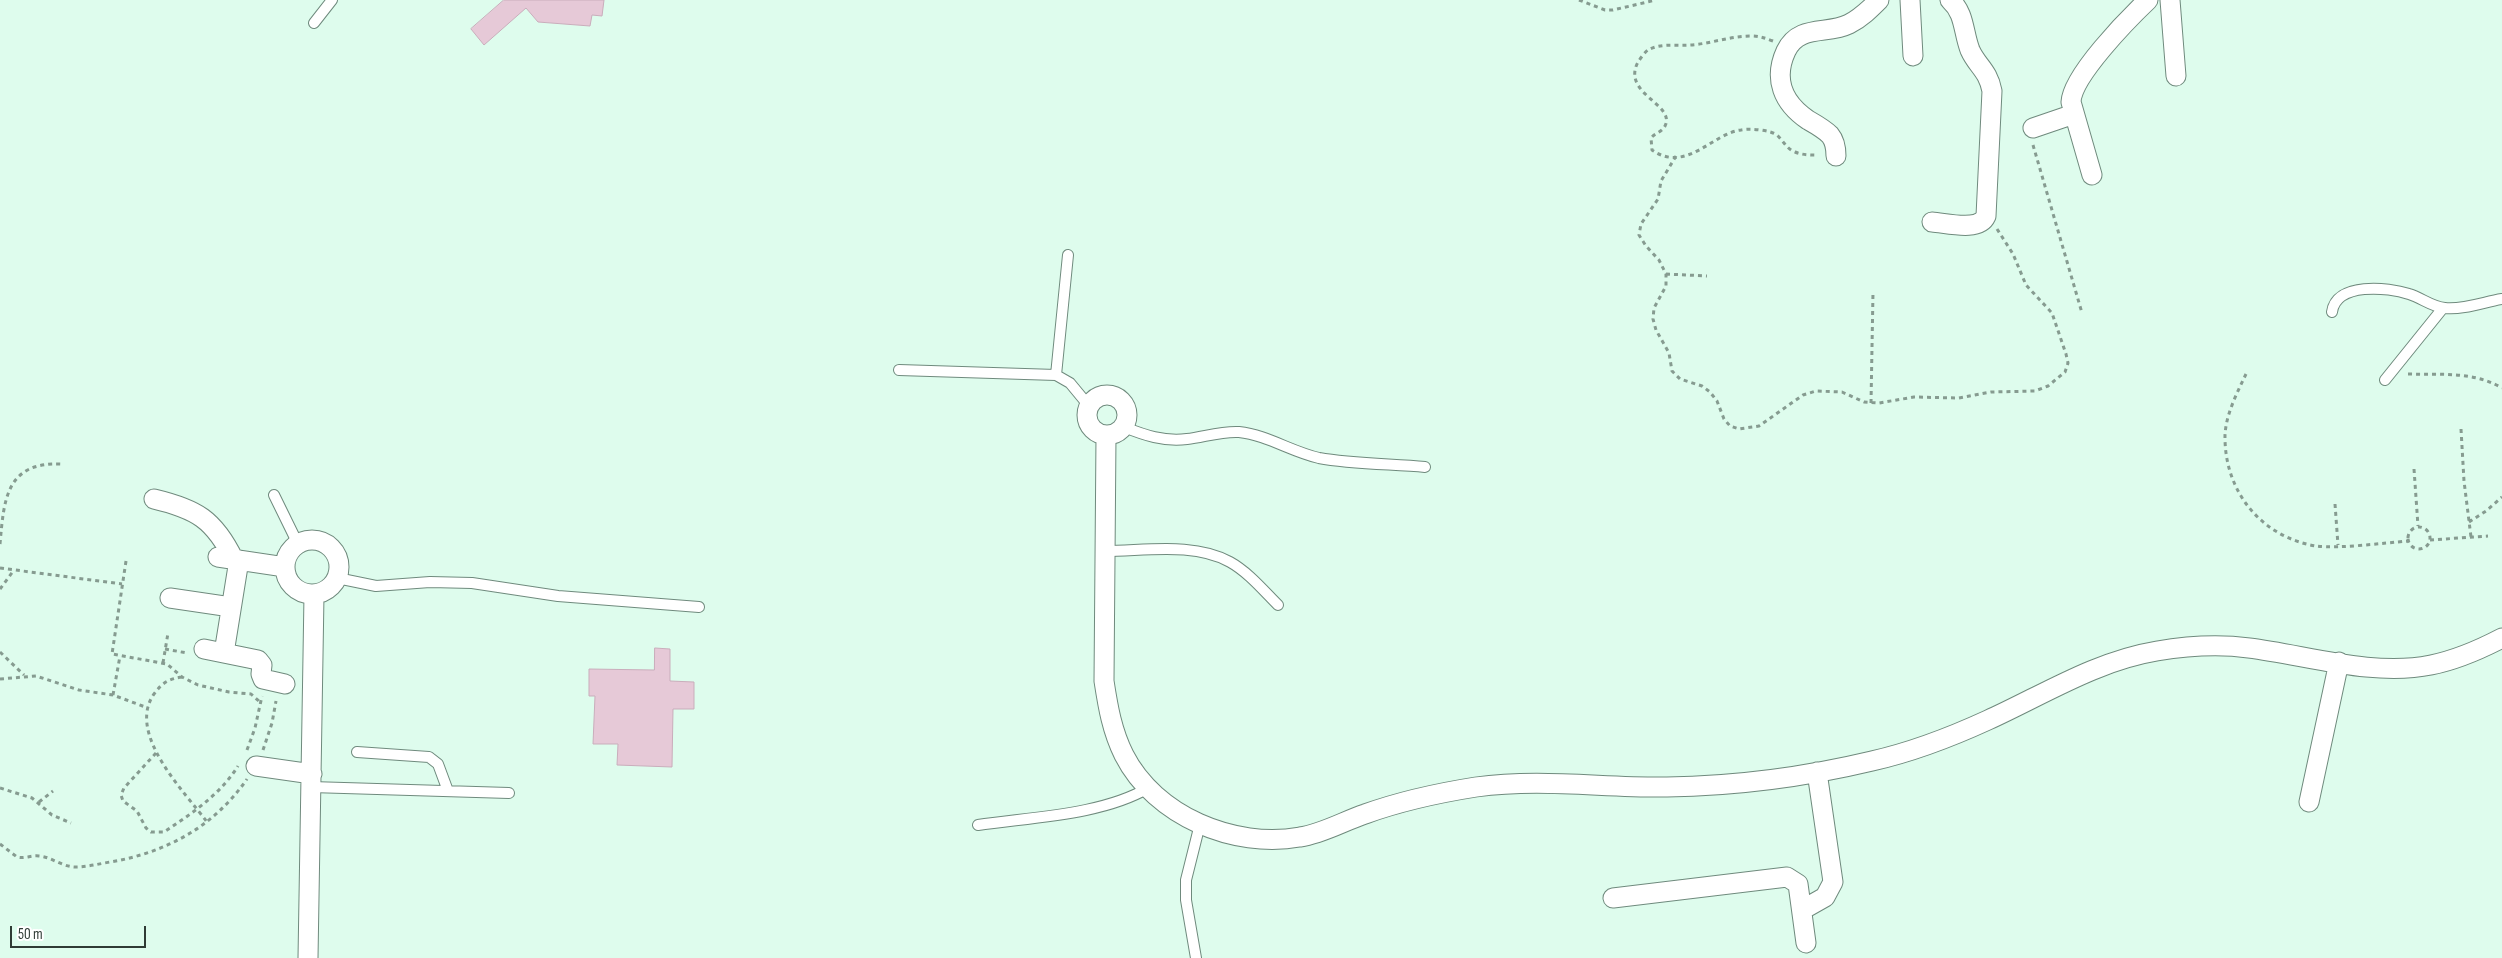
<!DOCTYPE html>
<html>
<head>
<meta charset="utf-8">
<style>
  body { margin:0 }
  #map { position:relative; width:2502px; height:958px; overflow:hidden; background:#defced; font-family:"Sofia Sans Condensed",sans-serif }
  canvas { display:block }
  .scale { position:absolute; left:10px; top:926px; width:136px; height:22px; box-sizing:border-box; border:2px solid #2f3b35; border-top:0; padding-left:6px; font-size:15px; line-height:18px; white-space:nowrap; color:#2f3b35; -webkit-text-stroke:4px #fff; paint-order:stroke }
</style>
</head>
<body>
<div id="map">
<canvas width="2502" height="958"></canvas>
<div class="scale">50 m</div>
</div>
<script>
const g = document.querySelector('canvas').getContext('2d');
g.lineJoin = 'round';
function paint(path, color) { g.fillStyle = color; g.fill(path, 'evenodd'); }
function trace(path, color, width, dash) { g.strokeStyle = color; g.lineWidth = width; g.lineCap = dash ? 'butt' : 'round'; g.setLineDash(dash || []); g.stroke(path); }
const building = new Path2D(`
  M504,0H604L602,16L592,15L590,26L538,22L526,8L484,45L471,29Z
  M655,648L670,649V681L694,682V709H673L672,767L617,765L618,744H593L595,696H589V669L654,670Z`);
paint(building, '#e6c9d7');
trace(building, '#c9adbb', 1);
const service = new Path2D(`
  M314,23L332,0
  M2332,312C2336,282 2388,287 2409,294C2422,298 2432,307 2445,308C2463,310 2484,302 2502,299
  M899,370L1056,375L1070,383L1089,406
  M1056,375L1068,255
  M2385,380L2443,308
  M1124,427C1144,435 1164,442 1187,439C1204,437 1221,431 1239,432C1267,435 1292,452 1319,458C1351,464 1392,464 1425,467
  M274,495L298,544
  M1105,551C1145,551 1194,542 1230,562C1248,572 1263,590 1278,605
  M337,578L376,586L430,582L472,583L558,596L699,607
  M357,752L429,757L438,764L448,791
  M311,787L509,793
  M978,825C1032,817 1102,815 1148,788
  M1196,958L1186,900V880L1200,824`);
const minor = new Path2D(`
  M1910,0L1913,56
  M2170,0L2176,76
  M2033,128L2074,114
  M1836,156C1836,149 1835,141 1830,135C1824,129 1815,124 1808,120C1783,103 1773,79 1786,51C1799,24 1827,35 1849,24C1861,18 1870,9 1879,0
  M2092,175L2071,102C2072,76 2128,19 2148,0
  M1932,222C1947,223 1979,232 1986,216L1992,91C1988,70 1977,66 1970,50C1963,32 1965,13 1950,0
  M1087 415a20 20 0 1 1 40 0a20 20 0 1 1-40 0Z
  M1106,436L1104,681C1108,707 1112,731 1124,755C1155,816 1234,849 1300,837C1322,834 1344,821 1365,814C1401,801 1438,793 1476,787C1540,778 1604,788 1667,787C1736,786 1805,777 1872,761C1912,752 1951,737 1988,720C2043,695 2096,661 2157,651C2187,646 2219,644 2249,648C2306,655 2373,677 2431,665C2456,660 2479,650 2502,638
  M154,499C196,509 214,519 234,560
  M285 567a27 27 0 1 1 54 0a27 27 0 1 1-54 0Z
  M218,557L285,567
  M170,598L231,607
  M204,649L258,660L262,665L261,674L263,679L285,684
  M224,653L239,560
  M256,766L312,774
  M2309,802L2339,662
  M1613,898L1787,877L1798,884L1806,943
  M1802,910L1825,897L1833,882L1817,772
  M308,958L314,595`);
trace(service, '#6f8a7d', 12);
trace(minor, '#6f8a7d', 21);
trace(new Path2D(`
  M1579,0L1605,10H1613L1656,0
  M1773,41C1765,38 1759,36 1751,36C1730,36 1710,44 1690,45C1676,46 1661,43 1648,50C1645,52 1640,59 1638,62C1621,94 1676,104 1665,126C1662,132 1655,133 1651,138L1652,150C1686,174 1713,133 1741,130C1750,128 1772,130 1778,136C1784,142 1787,149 1795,152C1802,155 1810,155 1818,155
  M2033,145L2082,313
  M1676,156L1661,181L1658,199L1641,224L1639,235L1646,246L1659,260L1666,274V286L1654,308L1653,319L1656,330L1669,353L1672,371L1680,379L1702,386L1710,392L1717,401L1724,419L1730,426L1739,429L1759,426L1803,395L1816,391L1842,392L1864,402L1879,403L1914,397L1959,398L1991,392L2035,391L2048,386L2065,372L2068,363L2066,354L2052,313L2026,285L2013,254L1997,229
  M1666,274L1707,276
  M2246,374C2237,393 2226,414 2225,435C2224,491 2261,537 2316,546C2339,549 2383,543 2408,541
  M2408,374C2441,375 2473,371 2502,388
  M1871,403L1873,292
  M2461,429L2464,481L2471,537
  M2414,469L2418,526
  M2335,504L2338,545
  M2469,522L2486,511L2502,497
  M2408 538a11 11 0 1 1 22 0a11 11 0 1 1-22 0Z
  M2430,540L2488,536
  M0,544C4,499 6,462 61,464
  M126,561L112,654L167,664L182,677L198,685L229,692L251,694L261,703
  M0,568L122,584
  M0,589L14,570
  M165,649L187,653
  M0,652L24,675
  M163,663L168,633
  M182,677C168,679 162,683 154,694C126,734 185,792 207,822
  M0,679L36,676L79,690L113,695L148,708
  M113,695L120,656
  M247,750L255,728L262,696
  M263,750L272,723L276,701
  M156,753L124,788L121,795L123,801L137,811L146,828L151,832H164C191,814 220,795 238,766
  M0,788L32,798L52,815L71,823
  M39,802L53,791
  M0,844L17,857C25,859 31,855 39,856C52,857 62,867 76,867C87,867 98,864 110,862C165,853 214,827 247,779`), '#869b90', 3, [4, 4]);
trace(service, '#fff', 10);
trace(minor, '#fff', 19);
</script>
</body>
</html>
